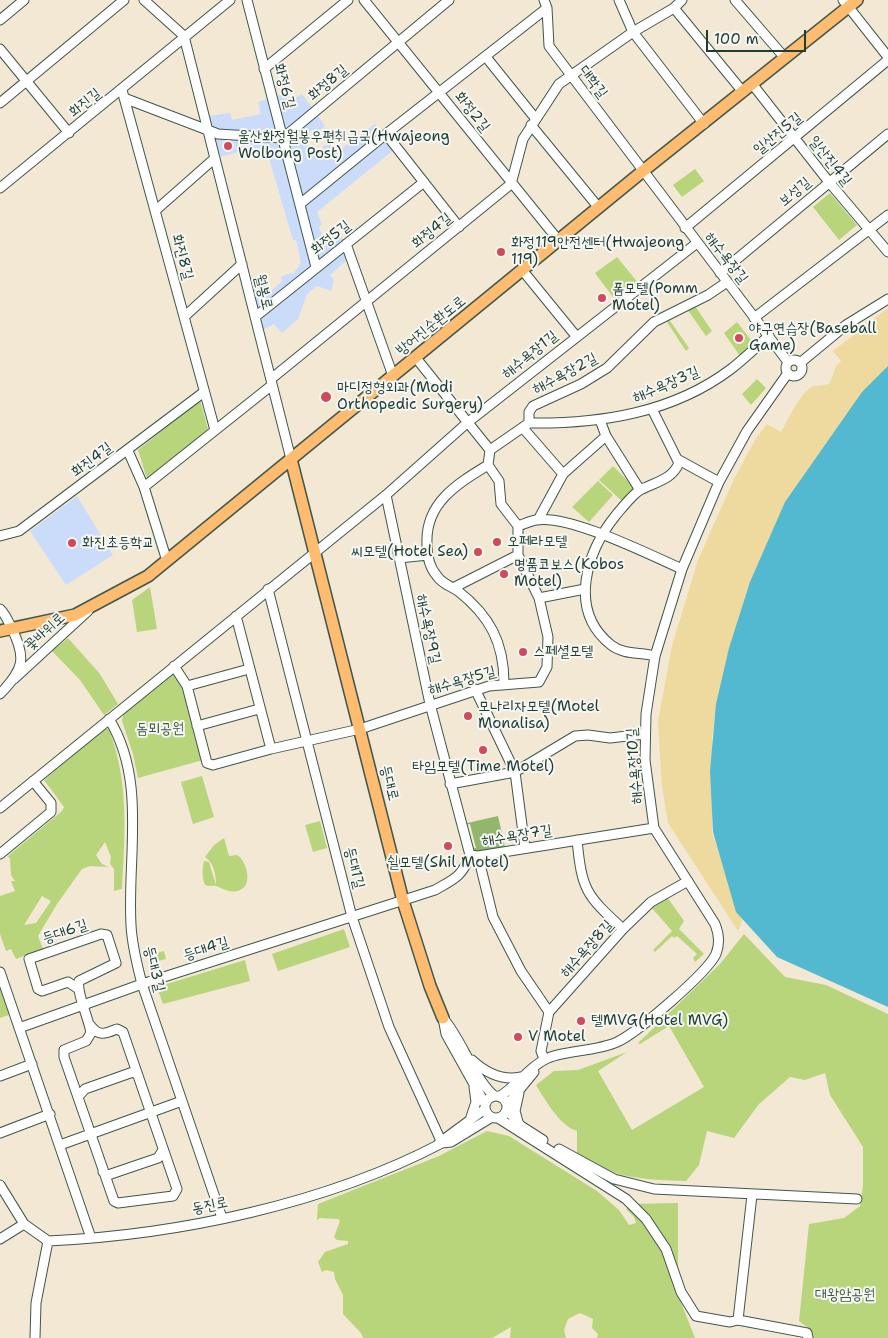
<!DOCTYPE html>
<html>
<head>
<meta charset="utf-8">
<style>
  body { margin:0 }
  #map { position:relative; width:888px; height:1338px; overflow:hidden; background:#f2e8d4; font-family:"Shantell Sans",sans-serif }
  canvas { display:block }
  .scale { position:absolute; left:706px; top:30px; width:100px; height:22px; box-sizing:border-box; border:2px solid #1f3d34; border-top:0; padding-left:6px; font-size:15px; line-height:18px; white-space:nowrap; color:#1f3d34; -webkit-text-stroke:4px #f6f6f2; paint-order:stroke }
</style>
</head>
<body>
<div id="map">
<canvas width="888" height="1338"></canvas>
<div class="scale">100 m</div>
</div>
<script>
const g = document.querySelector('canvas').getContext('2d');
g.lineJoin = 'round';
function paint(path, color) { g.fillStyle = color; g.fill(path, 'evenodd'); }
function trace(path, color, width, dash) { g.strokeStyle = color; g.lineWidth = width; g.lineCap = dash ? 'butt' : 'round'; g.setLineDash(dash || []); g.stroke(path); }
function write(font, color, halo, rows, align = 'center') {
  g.font = font + ' "Shantell Sans","Poor Story",sans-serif'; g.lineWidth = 4; g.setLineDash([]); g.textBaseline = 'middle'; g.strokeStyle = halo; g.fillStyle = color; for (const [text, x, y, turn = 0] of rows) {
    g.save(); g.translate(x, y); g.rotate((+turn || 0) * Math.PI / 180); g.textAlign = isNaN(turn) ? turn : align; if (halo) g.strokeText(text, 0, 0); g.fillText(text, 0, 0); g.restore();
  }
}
paint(new Path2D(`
  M285,93L291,100L302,94L325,126L316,134L312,130L302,138L315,154L329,142L337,152L375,124L396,148L317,212L322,224L319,228L323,236L335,228L346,244L349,258L330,275L334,280L331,291L317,286L307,294L298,319L282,333L274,324L263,330L251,278L263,276L269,293L282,281L281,277L287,274L294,273L301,263L296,240H293L268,155L255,158L252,148L220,157L208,116L230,113L232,120L261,114L258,102Z
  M77,496L113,555L66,585L30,531Z`), '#cadcf9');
paint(new Path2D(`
  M695,169L704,181L682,197L673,185Z
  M830,193L857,225L839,240L813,207Z
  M617,257L639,284L616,301L595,273Z
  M695,306L712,331L706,336L687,309Z
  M668,318L689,348L686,351L665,319Z
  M737,322L754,344L740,356L724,333Z
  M757,379L766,388L751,405L742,394Z
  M200,400L208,429L147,479L138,450Z
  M613,466L635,488L624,503L599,480Z
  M598,481L613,495L589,522L572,507Z
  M150,587L157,629L137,632L132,600Z
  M68,638L100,674L118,704L104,715L80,680L52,651Z
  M170,672L181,681L203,760L138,778L133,754L122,721L124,711Z
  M104,728L109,729C129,783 125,832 122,889L114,891V869L110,864L111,857L105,842L96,855L102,864L109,867L90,866L82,869L57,904L38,936L43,949L16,959L11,949L6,951L0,934V896L15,891L11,881H15L11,875L10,859L8,856L62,811L64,807L44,780ZM42,896L51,901L36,923L24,925Z
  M202,776L214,817L193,824L181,782Z
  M320,821L327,848L313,852L305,825Z
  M224,838L229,856L237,855C247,861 253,885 240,890C231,894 224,889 216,886C213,885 209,887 205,885C202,877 202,870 204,861L209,862C211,870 214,878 216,885C216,875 214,863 205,857L214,845Z
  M667,897L684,921L679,929L704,954L695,962L693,958L697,954L677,936L674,938L672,936L655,952L653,950L672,931L650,906Z
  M344,929L350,947L278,971L272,954Z
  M744,934L785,977L826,985L888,1014V1338H810L808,1328L799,1321L809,1224L844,1218L860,1206L863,1186V1147L830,1095L825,1073L805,1080L790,1077L759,1104L734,1138L707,1131L699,1165L686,1181C645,1180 614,1178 577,1157V1131C560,1126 545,1100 536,1085L554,1071L578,1070L627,1052L598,1071L632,1130L704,1087L669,1026L640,1044L638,1043L720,964Z
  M164,951L166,959L151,963L148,955Z
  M245,960L250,981L163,1004L157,987Z
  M0,980L12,1014L0,1018Z
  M487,1131L509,1136L597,1191L619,1210L629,1225L636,1223L634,1217L626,1209L631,1204L678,1203V1275L672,1280L695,1338H597L598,1334L592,1328L593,1319L580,1313L568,1319L564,1330L566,1338H510L511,1327L492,1338H363L361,1333L343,1314V1295L335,1279L334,1272L326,1270L322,1272L318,1262L325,1252L348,1244V1241L337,1240L334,1237L340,1221L338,1219L320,1218L317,1220L318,1204L439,1156Z`), '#b9d57b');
paint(new Path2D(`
  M498,816L505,847L475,853L470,849L463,824ZM470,824L476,848L471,849L464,825Z`), '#92b66b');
paint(new Path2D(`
  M888,308V376L722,681L712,736V833L743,919L738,931L668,823L662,787L658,721L672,646L698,560L734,479L755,440L767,424L781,432C788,420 802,388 815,386C821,385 824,386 830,383L836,366L841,361L833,351Z`), '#eeda9e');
paint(new Path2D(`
  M888,366V1007L777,957L736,912L713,832L710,771L716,704L729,648L750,582L785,502L862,392Z`), '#53b9d1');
const minor = new Path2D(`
  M144,0L184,36L291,459
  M247,0L316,267
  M364,0L559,241
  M544,0L547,8L549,46L788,362
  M619,0L633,32L704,124
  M735,0L785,58
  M843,0L888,57
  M674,8L743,92
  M0,20L24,0
  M0,49L69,133
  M486,57L535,118
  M264,69L348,0
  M753,85L829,182L888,252
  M122,90L215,430
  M124,98L218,134L283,138L449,0
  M0,103L124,0
  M531,125L599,208
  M386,134L459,227
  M0,188L230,0
  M300,204L386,134L547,8
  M155,211L215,158
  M685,228L888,60
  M346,244L393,376
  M523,271L576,336
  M720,273L888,134
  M184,317L242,264
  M255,317L424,182
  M754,318L888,215
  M416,358L490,450
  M786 368a8 8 0 1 1 16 0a8 8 0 1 1-16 0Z
  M800,363L846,325L888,299
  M271,379L511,184L523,139L559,84L633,32L674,8L682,0
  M652,409L677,459L719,482
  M600,420L606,436L640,490
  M529,423C600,424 673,413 731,369C744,359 756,347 769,336
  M523,428L563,474
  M128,451L144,487L167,561
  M488,465L490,450L529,423V412L533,406L581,384L607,368L654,322L708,295L727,282
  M488,465C457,484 425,503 427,544C427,556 429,567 437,576C442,584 451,586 458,591C490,616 504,643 504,683
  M488,465L499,481L501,504L518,526
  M144,487L272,385
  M386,495L430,704L470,855
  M538,520L563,474L606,436
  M518,526C524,524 530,521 536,520C569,514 650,555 682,569
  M0,536L19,531L204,392
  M399,558L428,555
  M453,588L518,555
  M268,589L352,917L389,1027L442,1143
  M539,598L585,589
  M0,609C6,615 8,621 12,629C27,659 23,670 0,694
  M236,616L271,749
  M655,656C640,652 624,655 611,645C567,610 587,551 616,515C622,508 632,495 640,490C655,482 672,480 679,463L677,459
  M174,666L187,686L207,763L213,765L271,749L360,729L489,686L539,682L547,667L548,637L539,598L518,555V526
  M14,679L88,611
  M187,686L249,669
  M475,689L515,772L525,848
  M109,719C147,780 127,857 131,925C132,945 137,965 142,984L222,1218
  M197,726L259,709
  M450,784L515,772L575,736L588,735L610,738L645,734
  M0,808L386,495L467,423L697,243
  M577,840C582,891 586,895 623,929
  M0,854L51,812V803L33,781
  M478,856L493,917L521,971L549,1012
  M0,972L91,1238
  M77,988L68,982L42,991L38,989L29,959L101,934L107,935L116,963L79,981C76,992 89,1019 91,1033L86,1041L64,1050V1057L114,1201L118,1203L173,1196L177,1189L123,1032L117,1029C105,1034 99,1037 90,1025
  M443,1018L446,1034L485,1104
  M443,1018C463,1042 471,1073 493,1095
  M19,1028L142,984L435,890C454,879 462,877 470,855L478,856L654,828
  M544,1059L541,1051L549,1012L623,929L651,902L688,881
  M472,1060C486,1073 502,1081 521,1077
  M0,1076L32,1064
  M485 1107a11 11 0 1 1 22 0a11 11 0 1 1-22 0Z
  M500,1096C517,1086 527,1069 544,1060C561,1050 596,1052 617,1042C637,1033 707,973 716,954C720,944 719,934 715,924L654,828L645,760L646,714L655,656L682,569L719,482L747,431L788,373
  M78,1097L85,1089L133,1072L138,1075
  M507,1105L534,1072
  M507,1110L521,1126L543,1140
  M498,1118L626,1199L646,1219L666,1249L681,1292L696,1316L730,1322L738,1320L752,1195
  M470,1120L476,1102L474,1087
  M518,1122L515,1111L519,1093
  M0,1133L50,1114
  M439,1143L485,1109
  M60,1145L182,1101
  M559,1149L614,1179L654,1189L857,1199
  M103,1172L108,1175L158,1158L163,1150
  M0,1185L24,1224L48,1241C178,1235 326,1204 442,1143L451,1142L492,1117
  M0,1239L24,1224
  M738,1320L807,1333L808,1338
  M35,1338L36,1303L48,1241`);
const major = new Path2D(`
  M291,459L403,901L430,986L443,1018
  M0,631L75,615L148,576L643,171L857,0`);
trace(minor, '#3f574c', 11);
trace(major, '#3f574c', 14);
trace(minor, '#fff', 9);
trace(major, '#fdbc70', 11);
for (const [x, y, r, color] of [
  [228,146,5,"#d1495b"],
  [501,252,5,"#d1495b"],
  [602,298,5,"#d1495b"],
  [739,338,5,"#d1495b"],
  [326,397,6,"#d1495b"],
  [497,542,5,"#d1495b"],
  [72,543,5,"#d1495b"],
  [478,552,5,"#d1495b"],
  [504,574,5,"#d1495b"],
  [523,652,5,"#d1495b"],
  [468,716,5,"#d1495b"],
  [483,750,5,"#d1495b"],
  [448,846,5,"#d1495b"],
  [581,1021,5,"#d1495b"],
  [518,1037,5,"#d1495b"]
]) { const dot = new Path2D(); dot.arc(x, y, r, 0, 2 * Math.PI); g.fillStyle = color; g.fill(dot); trace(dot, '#f6f6f2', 2); }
write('15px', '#1f3d34', '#f6f6f2', [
  ["대학길",593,82,53],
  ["화정8길",328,83,-40],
  ["화정6길",284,86,75],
  ["화진길",85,103,-39],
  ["화정2길",472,112,51],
  ["일산진5길",778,134,-39],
  ["일산진4길",830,161,51],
  ["보성길",795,192,-40],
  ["화정4길",432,231,-39],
  ["화정5길",331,238,-38],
  ["화진8길",182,257,75],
  ["해수욕장길",726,258,52],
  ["월봉로",263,292,76],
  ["방어진순환도로",431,326,-39],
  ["해수욕장1길",530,355,-39],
  ["해수욕장2길",565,374,-28],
  ["해수욕장3길",666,385,-23],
  ["화진4길",92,460,-37],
  ["해수욕장9길",428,629,78],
  ["꽃바위로",45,632,-42],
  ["해수욕장5길",462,681,-16],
  ["해수욕장10길",635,766,-94],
  ["등대로",389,783,76],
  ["해수욕장7길",517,836,-9],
  ["등대1길",354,868,76],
  ["등대6길",65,932,-19],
  ["등대4길",206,949,-18],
  ["해수욕장8길",587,949,-48],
  ["등대3길",154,969,76],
  ["동진로",210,1206,-12]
]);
write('15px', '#1f3d34', '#f6f6f2', [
  ["울산화정월봉우편취급국(Hwajeong",238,137],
  ["Wolbong Post)",238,154],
  ["화정119안전센터(Hwajeong",511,243],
  ["119)",511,260],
  ["폼모텔(Pomm",612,289],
  ["Motel)",612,306],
  ["야구연습장(Baseball",749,329],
  ["Game)",749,346],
  ["마디정형외과(Modi",337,388],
  ["Orthopedic Surgery)",337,405],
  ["오페라모텔",507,542],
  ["화진초등학교",82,543],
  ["씨모텔(Hotel Sea)",468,552,"right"],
  ["명품코보스(Kobos",514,565],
  ["Motel)",514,582],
  ["스페셜모텔",533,652],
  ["모나리자모텔(Motel",478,707],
  ["Monalisa)",478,724],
  ["타임모텔(Time Motel)",483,767,"center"],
  ["쉴모텔(Shil Motel)",448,863,"center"],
  ["텔MVG(Hotel MVG)",591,1021],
  ["V Motel",528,1037]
], 'left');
write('15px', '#3e5b42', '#f6f6f2', [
  ["돔뫼공원",160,729],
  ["대왕암공원",845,1295]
]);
</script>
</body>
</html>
